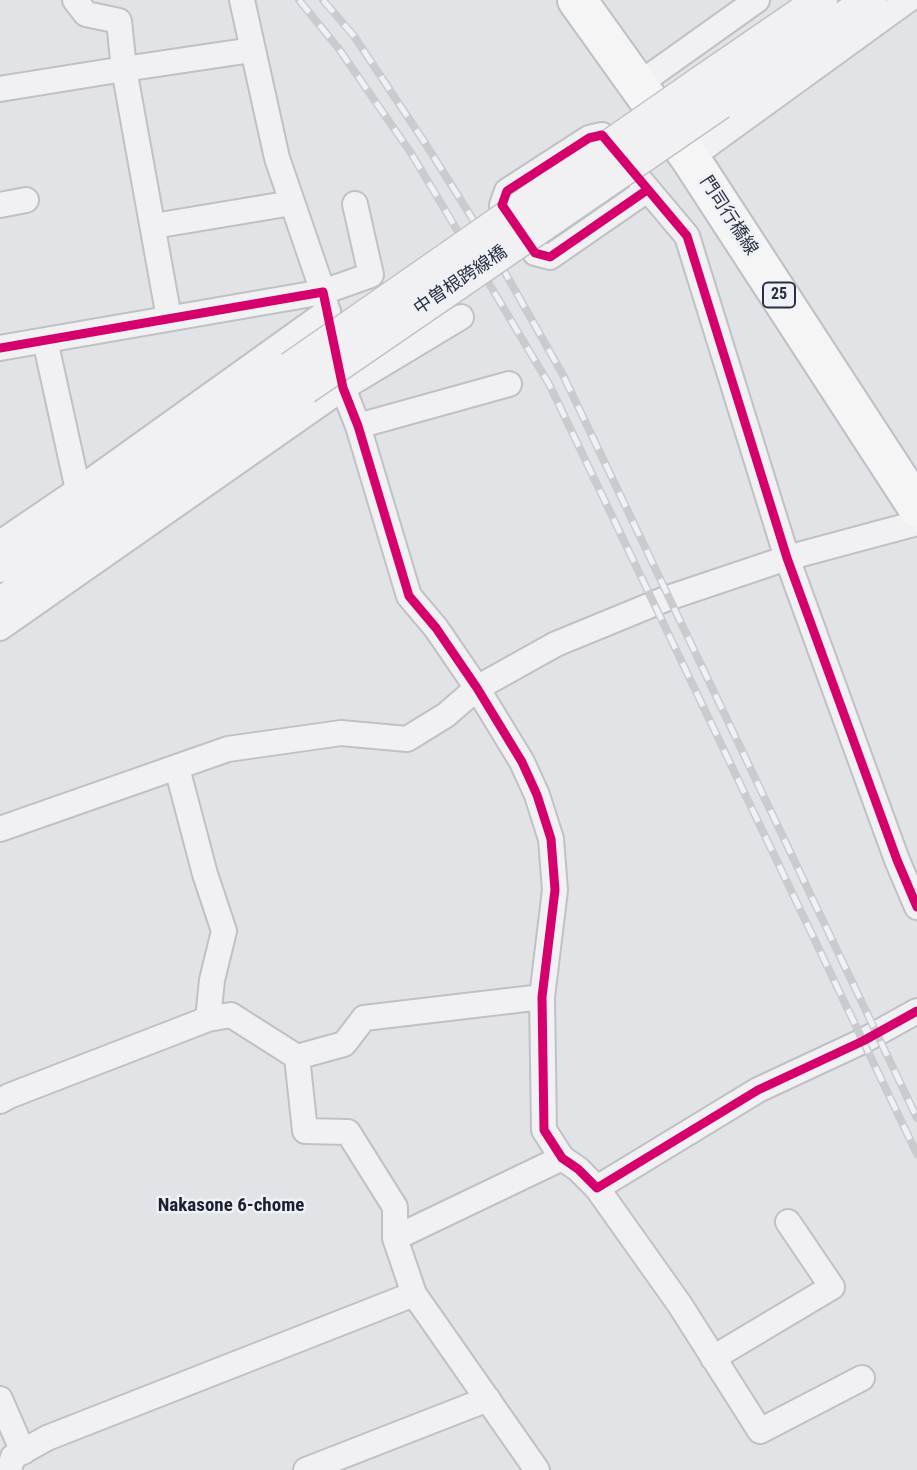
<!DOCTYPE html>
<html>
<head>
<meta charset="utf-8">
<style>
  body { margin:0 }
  canvas { display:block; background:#e1e3e6 }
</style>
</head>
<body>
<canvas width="917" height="1470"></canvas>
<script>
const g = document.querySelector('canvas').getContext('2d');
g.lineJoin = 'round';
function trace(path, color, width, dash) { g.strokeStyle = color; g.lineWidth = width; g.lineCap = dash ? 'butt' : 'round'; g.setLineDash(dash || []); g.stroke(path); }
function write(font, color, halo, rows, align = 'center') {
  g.font = font + ' "Roboto Condensed","Noto Sans JP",sans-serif'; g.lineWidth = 5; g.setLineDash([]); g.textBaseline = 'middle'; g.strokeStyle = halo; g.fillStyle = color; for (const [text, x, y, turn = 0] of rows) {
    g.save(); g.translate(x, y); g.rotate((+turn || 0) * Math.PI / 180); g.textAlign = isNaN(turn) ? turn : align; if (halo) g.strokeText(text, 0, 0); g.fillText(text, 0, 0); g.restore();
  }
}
const minor = new Path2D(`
  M75,0L86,14L119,21L124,69L252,50
  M242,0L277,158L323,292L371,275L355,204
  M639,84L757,0
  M0,89L124,69L169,318
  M690,158L908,0
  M647,190L550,257L535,253L502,205L507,191L589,138L602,135L687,236L787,558L897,860L917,907
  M0,205L26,200
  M154,226L292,203
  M45,340L78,490
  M0,348L323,292L343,388L358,426L409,596L436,628L477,688L522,762L537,795L551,839L555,890L542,997L544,1130L562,1158L578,1169L597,1188L758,1090L863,1041L917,1011
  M358,426L509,384
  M0,543L78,490L328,311
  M0,628L343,388L461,317
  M0,829L228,749L341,733L407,739L446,715L477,688L556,644L668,598L787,558L917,523
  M208,1019L231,1015L297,1057L344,1044L364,1018L542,997
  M297,1057L305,1131L348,1132L395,1207V1238
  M0,1101L9,1096L208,1019L212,980L224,931L205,874L177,768
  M597,1188L680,1305L760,1431L862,1378
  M713,1358L832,1287L788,1222
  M0,1399L23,1452
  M9,1470L13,1457L47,1438L414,1294
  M306,1470L488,1399
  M537,1470L414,1294L395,1238L562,1158`);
const tertiary = new Path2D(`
  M703,81L821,0
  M720,103L870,0
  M0,566L291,368
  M0,604L305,388`);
const primary = new Path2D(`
  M577,0L690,158L917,507`);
trace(minor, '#bfc1c4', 28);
trace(tertiary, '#bfc1c4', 35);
trace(primary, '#bec0c4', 42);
trace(minor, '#f1f1f3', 24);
trace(tertiary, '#f1f1f3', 32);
trace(primary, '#f5f5f6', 38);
const rail = new Path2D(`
  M299,0L339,49L411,153L549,384L917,1154
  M323,0L354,36L425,143L494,253L563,375L917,1118`);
trace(rail, '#cacbcf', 8);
trace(rail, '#eff1f6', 5, [16]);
const tertiaryBridge = new Path2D(`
  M291,368L703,81
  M305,388L720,103`);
trace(tertiaryBridge, '#bfc1c4', 35, []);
trace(tertiaryBridge, '#f1f1f3', 32);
trace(new Path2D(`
  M647,190L550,257L535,253L502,205L507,191L589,138L602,135L687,236L787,558L897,860L917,907
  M0,348L323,292L343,388L358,426L409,596L436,628L477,688L522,762L537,795L551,839L555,890L542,997L544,1130L562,1158L578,1169L597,1188L758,1090L863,1041L917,1011`), '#d6006c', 9);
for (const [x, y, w] of [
  [779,295,32]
]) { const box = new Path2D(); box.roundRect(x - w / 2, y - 12.5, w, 25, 5); g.fillStyle = '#eff1f6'; g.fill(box); trace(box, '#282f40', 2); }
write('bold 16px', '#282f40', null, [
  ["25",779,295]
]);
write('18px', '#282f40', '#eff1f6', [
  ["門司行橋線",728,216,57],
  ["中曽根跨線橋",461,281,-34]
]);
write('bold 19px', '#1a2030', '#eff1f6', [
  ["Nakasone 6-chome",231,1206]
]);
</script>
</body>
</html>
